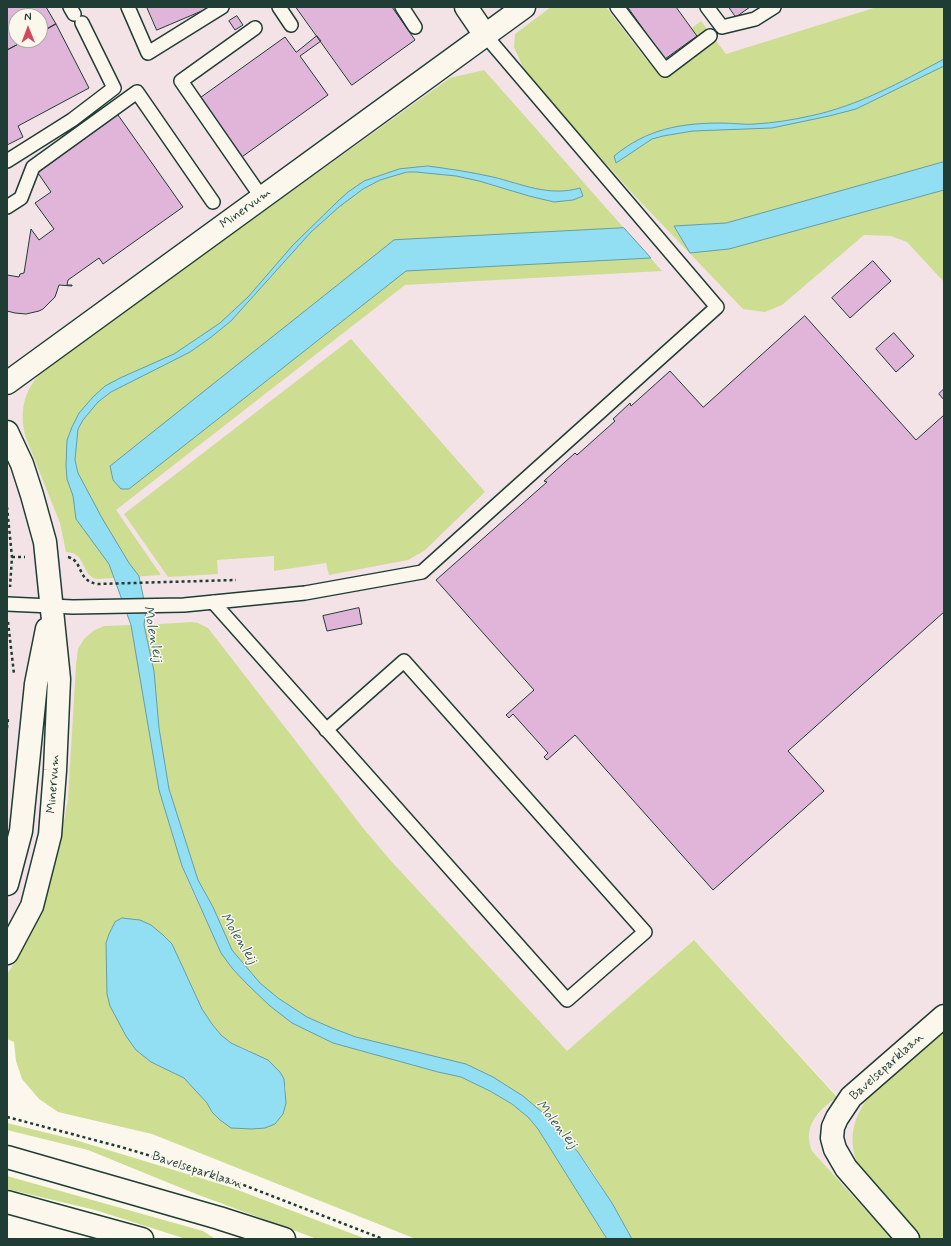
<!DOCTYPE html>
<html>
<head>
<meta charset="utf-8">
<style>
  body { margin:0 }
  #map { position:relative; width:951px; height:1246px; overflow:hidden; background:#fbf7ec; font-family:Mynerve,sans-serif }
  canvas { display:block }
  .frame { position:absolute; inset:0; border:8px solid #1f3d34; pointer-events:none }
  .north { position:absolute; left:8px; top:8px; width:40px; height:40px; box-sizing:border-box; background:#fbf7ec; border:1px solid #a3ada2; border-radius:50%; rotate:359deg; font-size:11px; font-weight:700; line-height:16px; text-align:center; color:#1f3d34 }
  .north::after { content:''; display:block; margin:auto; width:14px; height:18px; background:#d1495b; clip-path:polygon(50% 0,100% 100%,50% 72%,0 100%) }
</style>
</head>
<body>
<div id="map">
<canvas width="951" height="1246"></canvas>
<div class="frame"></div>
<div class="north">N</div>
</div>
<script>
const g = document.querySelector('canvas').getContext('2d');
g.lineJoin = 'round';
function paint(path, color) { g.fillStyle = color; g.fill(path, 'evenodd'); }
function trace(path, color, width, dash) { g.strokeStyle = color; g.lineWidth = width; g.lineCap = dash ? 'butt' : 'round'; g.setLineDash(dash || []); g.stroke(path); }
function write(font, color, halo, rows, align = 'center') {
  g.font = font + ' Mynerve,sans-serif'; g.lineWidth = 3; g.setLineDash([]); g.textBaseline = 'middle'; g.strokeStyle = halo; g.fillStyle = color; for (const [text, x, y, turn = 0] of rows) {
    g.save(); g.translate(x, y); g.rotate((+turn || 0) * Math.PI / 180); g.textAlign = isNaN(turn) ? turn : align; if (halo) g.strokeText(text, 0, 0); g.fillText(text, 0, 0); g.restore();
  }
}
paint(new Path2D(`
  M7,7H878L944,276V1239H892L812,1151L809,1143L808,1131L812,1121L826,1105L837,1096L694,940L568,1051L7,1000ZM16,16H40V40H16Z`), '#f3e3e6');
paint(new Path2D(`
  M551,7H606L648,62L701,21L726,54L877,7H944V282L907,242L891,236L864,235L782,305L765,312L743,309L633,194L526,74L514,47L515,34Z
  M484,70L662,271L405,285L116,510L161,575L98,579C80,577 88,553 66,552L60,523L26,438C17,406 27,382 53,362L450,78Z
  M351,339L485,492L424,551L408,560L329,575L326,563L274,571V556L217,560L218,574L168,577L124,514Z
  M192,622L198,623L208,628L363,828L391,861L567,1051L694,940L837,1097C818,1111 802,1126 812,1151L892,1239H632C616,1210 599,1180 579,1153C564,1132 543,1113 523,1096L332,1028L307,1017L278,998L260,983L232,950L213,907L198,880L169,789L159,728L154,671L144,625Z
  M131,625L159,790L182,866L190,886L221,953L232,968L270,1006L292,1023L313,1033L333,1043L438,1072L461,1077L490,1091L512,1104L528,1117L538,1129L607,1239H416L152,1134L58,1112L39,1099L22,1079L16,1061L14,1042L7,1039V975L20,953L37,918L49,883L60,842L68,799L76,665L78,649L84,639L93,631L104,626ZM122,918L151,925L163,935L172,944L202,1009L212,1024L221,1035L231,1043L250,1051L280,1072L284,1080L286,1091L220,1120L212,1112L207,1103L199,1093L184,1078L151,1062L111,929L115,922Z
  M944,1029V1239H919L867,1181C846,1151 848,1121 872,1093Z
  M7,1123L72,1139L230,1187L366,1239H317L196,1194L88,1150L7,1130Z
  M7,1176L203,1231L215,1239H186L95,1210L7,1189Z`), '#cdde92');
const water = new Path2D(`
  M944,59V66L856,109L829,116L772,128L693,131L663,136L652,139L616,163L614,156C647,129 680,123 722,123C733,123 745,125 755,124C773,123 792,120 810,116C858,106 901,82 944,59Z
  M944,162V190L729,249L690,253L674,226L726,223Z
  M428,166C450,169 471,172 493,177C522,184 549,197 580,188L583,196L573,200L554,202L529,196L479,181L456,176L416,172H407L380,180L363,189L339,207L311,232L231,321L210,338L190,352L111,392L98,402L83,420L78,429L75,460L78,473L102,518L129,563L139,576L146,610L144,625L154,671L159,728L169,789L198,880L213,907L232,950L260,983L278,998L307,1017L332,1028L356,1037L466,1064L493,1077L523,1096L543,1113L578,1152L612,1203L632,1239H607L538,1129L528,1117L512,1104L490,1091L461,1077L438,1072L333,1043L292,1023L270,1006L246,983L232,968L221,953L182,866L159,790L131,625L109,564L76,519L73,496L67,479L66,466L67,440L72,427L79,413L93,397L105,386L120,378L174,354L220,323L248,297L293,245L338,201L348,192L364,181L399,169Z
  M624,228L651,258L406,271L129,489H121L113,480L110,466L394,240Z
  M122,918L140,920L151,925L163,935L172,944L202,1009L212,1024L221,1035L231,1043L268,1060L280,1072L284,1079L286,1103L283,1114L275,1124L265,1128L252,1129L231,1128L220,1120L212,1112L207,1103L184,1078L151,1062L136,1050L126,1036L110,1006L107,994L106,943L109,934L115,922Z`);
paint(water, '#92def2');
trace(water, '#649ea6', 1);
const building = new Path2D(`
  M7,7H46L56,24L40,33V16H16V40H26L7,50Z
  M147,7H211L157,30Z
  M296,7H392L415,40L352,85Z
  M628,7H676L697,36L665,59Z
  M729,7H750L736,17Z
  M237,16L243,25L235,30L229,21Z
  M56,24L89,88L18,126L23,137L7,145V50L26,40H40V33Z
  M317,36L321,41L300,56L328,95L239,159L197,100L285,37L296,52Z
  M118,115L183,207L103,264L99,258L68,280L67,285H72V286L59,285L55,297L43,309L39,311L26,314L15,313L7,311V275L19,277L20,274L24,273L31,229L39,240L54,229L35,203L51,192L38,173Z
  M873,261L891,281L850,318L832,298Z
  M805,316L916,440L944,415V612L788,751L824,791L713,890L575,735L547,760L544,757L548,753L513,714L509,718L506,715L534,690L436,580L547,482L544,481L575,453L577,455L615,421L613,419L630,403L631,406L670,371L703,407Z
  M894,333L914,356L896,372L876,349Z
  M944,389V400L939,394Z
  M359,608L362,624L327,631L323,616Z`);
paint(building, '#e1b5d9');
trace(building, '#1f3d34', 1);
const service = new Path2D(`
  M70,7L74,14
  M128,7L148,53L222,7
  M279,7L291,25
  M402,7L415,27
  M617,7L665,70L710,36
  M707,7L722,27L755,19L774,7
  M255,28L181,81L262,198
  M7,161L72,120L114,88L82,23
  M7,207L21,198L33,167L137,92L213,202
  M213,602L567,1000L645,932L404,661L326,730
  M7,604L73,607L184,605L305,593L422,572L717,307L485,35`);
const minor = new Path2D(`
  M466,7L485,35
  M7,383L524,7
  M7,432L22,464L32,495L45,542L59,679L55,770L50,835L32,906L7,953
  M7,884L21,831L36,684L47,629`);
const tertiary = new Path2D(`
  M7,1157L219,1218L284,1239
  M7,1202L142,1239
  M908,1239L846,1168L835,1149L832,1138L833,1127L837,1118L851,1097L944,1016`);
trace(service, '#1f3d34', 16);
trace(minor, '#1f3d34', 25);
trace(tertiary, '#1f3d34', 25);
trace(new Path2D(`
  M7,507L12,557L10,587
  M12,557H25
  M68,557C84,561 76,581 98,584L236,580
  M8,622L14,674
  M7,728L8,719
  M7,1117L121,1147L228,1179L383,1239`), '#1f3d34', 2.5, [3, 3]);
trace(service, '#fbf7ec', 13);
trace(minor, '#fbf7ec', 22);
trace(tertiary, '#fbf7ec', 22);
write('13px', '#1f3d34', '#fbf7ec', [
  ["Minervum",246,209,-36],
  ["Minervum",54,784,-86],
  ["Bavelseparklaan",887,1067,-42],
  ["Bavelseparklaan",197,1171,18]
]);
write('italic 14px', '#365d5a', '#fbf7ec', [
  ["Molenleij",152,634,79],
  ["Molenleij",238,939,58],
  ["Molenleij",556,1125,51]
]);
</script>
</body>
</html>
